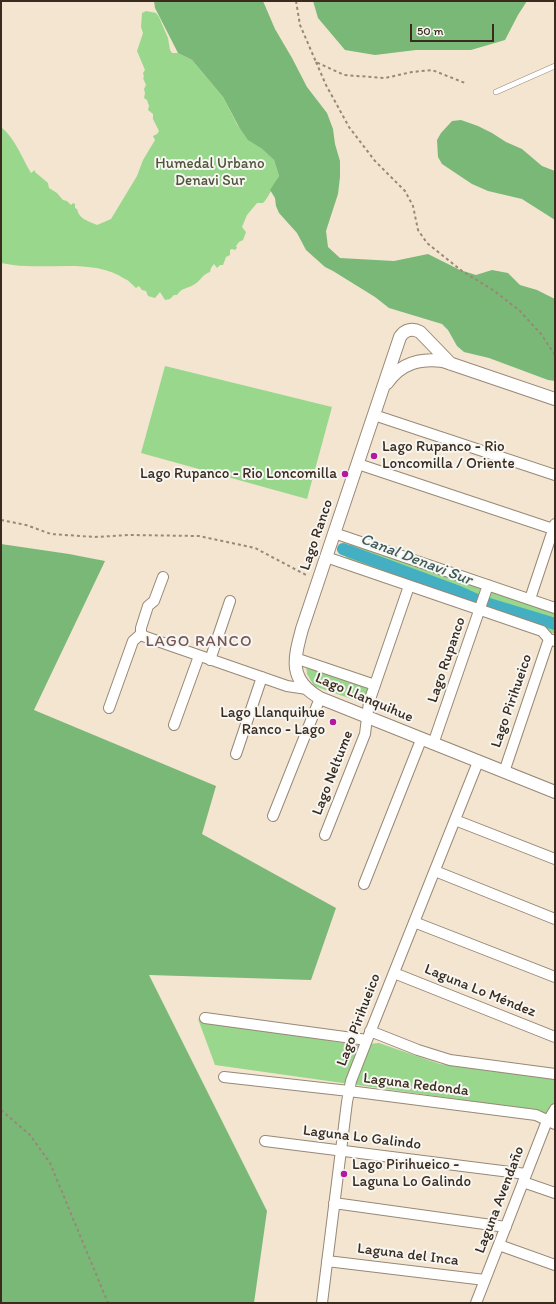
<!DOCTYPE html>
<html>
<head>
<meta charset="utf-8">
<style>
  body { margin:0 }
  #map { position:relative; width:556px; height:1304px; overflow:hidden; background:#f4e5d0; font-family:Itim,sans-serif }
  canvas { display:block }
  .frame { position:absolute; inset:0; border:2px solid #3b2a1e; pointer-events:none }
  .scale { position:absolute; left:410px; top:24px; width:84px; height:18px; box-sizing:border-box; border:2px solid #3b2a1e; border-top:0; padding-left:5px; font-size:12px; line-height:14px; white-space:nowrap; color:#3b2a1e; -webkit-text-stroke:3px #f6f6f2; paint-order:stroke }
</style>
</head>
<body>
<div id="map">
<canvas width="556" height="1304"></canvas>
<div class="frame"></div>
<div class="scale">50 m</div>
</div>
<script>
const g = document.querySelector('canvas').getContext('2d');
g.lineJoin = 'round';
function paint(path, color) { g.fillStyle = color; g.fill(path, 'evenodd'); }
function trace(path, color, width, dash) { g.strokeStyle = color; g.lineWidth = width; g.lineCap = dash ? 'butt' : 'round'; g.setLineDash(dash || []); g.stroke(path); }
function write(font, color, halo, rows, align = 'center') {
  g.font = font + ' Itim,sans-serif'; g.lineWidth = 4; g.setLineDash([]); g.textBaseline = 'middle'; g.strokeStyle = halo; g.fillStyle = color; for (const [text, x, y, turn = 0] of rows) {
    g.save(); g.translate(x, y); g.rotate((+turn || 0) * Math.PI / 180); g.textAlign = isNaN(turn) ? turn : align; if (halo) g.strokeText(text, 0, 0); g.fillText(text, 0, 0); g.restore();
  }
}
paint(new Path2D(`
  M146,11L156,13L159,17L168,38L170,50L172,53H178L192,60L223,97L238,126L274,160L279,176C273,185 270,196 263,203H257L247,215L242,227L246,232L243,240L239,242L236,246L237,248L235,250L232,249L230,250V255L226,257L223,265H220L217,268L214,264L211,268L210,272C203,274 201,280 195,284C188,289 182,287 177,295H174L170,299L165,300L160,292L155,298L148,296L146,291L142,290L139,286L136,288C132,285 130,281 125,279C97,260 58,268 26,266C17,266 9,264 1,263V127C15,138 22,158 31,173L35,170V172L48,183L49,188L57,193L63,200L67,201L71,205L73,203L75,204V208L77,209C79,219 88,221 97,225L111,219L137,176L143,160L155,140L153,136L157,134L159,131L153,119V114L148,110L149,106L147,100L144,98L145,93L144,89L146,85L143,78L144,77L143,73L145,70L137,51L143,33L141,27L142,13Z
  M165,366L332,407L307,499L141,453Z
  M351,543L555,612V634L345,560Z
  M306,665L369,686L371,689L366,704L314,686L307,674Z
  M198,1019L356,1045L379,1043L440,1064L555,1079V1118L527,1109L215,1065Z`), '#99d78c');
paint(new Path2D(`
  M154,1H263L275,29L292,58L307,87L327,113L333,129L335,144L340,161V177L338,194L326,231L328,247L340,258L394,261L428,254L460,270L476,275L492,270L508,273L520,285L537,290L555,299V381L548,380L489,358L464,352L457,346L448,330L442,324L389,308L375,297L333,271L325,267L306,250L297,233L279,213L276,206L275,198L270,190L279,176L274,160L261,148L248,140L239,127L223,97L213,85L192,60L178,53L155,8Z
  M313,1H527L518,15L505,40L471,50H416L375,55L345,50L318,18Z
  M461,120L478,126L492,133L506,142L522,149L542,166L555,171V220L522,199L488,191L472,184L442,164L438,157L437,140L441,133L452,121Z
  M1,544L69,554L105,561L34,710L216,786L202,834L336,908L311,980L149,975L267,1211L254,1303H1Z`), '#7ab878');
trace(new Path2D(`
  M343,549L459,592L477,600
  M489,604L555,624`), '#44afc3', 12);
const service = new Path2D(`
  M496,92L555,66`);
const minor = new Path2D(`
  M374,415L555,475
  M358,464L553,529
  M334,533L555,608
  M326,557L542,631L549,639L555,641
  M163,577L154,601L148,606L141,628V632L143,636L287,686L307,689
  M530,599L555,524
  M295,658L375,685
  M210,660L230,601
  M109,708L133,641L141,634
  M174,725L199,656
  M433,744L488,585
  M236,754L262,677
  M504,772L549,639
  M273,816L320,698
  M455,820L555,859
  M325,835L365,734L369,702L409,586
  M435,871L555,919
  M364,884L421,740
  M414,922L555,977
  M394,973L555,1037
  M205,1018L367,1040
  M370,1031L418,1050L450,1060L555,1074
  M224,1077L349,1091L536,1115L555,1124
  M265,1141L526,1174
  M523,1182L555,1193
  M334,1203L506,1227
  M499,1245L555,1265
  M327,1261L485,1280
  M322,1303L347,1102L351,1081L367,1040L478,762
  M476,1303L545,1126L555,1109`);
const tertiary = new Path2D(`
  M451,364L420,332C413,328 405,329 400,337L302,629C294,659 288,680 320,698L555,792
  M387,383C401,363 420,358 443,361L555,399`);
trace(service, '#988877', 6);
trace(minor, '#988877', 12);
trace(tertiary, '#988877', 14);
trace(new Path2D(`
  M296,1L300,25L316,62L344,75L385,78L412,72L432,70L465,83
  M316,62L326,85L349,127L375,161L405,191L413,206L418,230L427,243L462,271L493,290L520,311L541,334L555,355
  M1,520L26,525L51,534L95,537L129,535L199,536L255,548L308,576
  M1,1110L30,1135L50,1163L108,1303`), '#988877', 2, [3, 3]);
trace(service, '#fff', 5);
trace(minor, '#fff', 10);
trace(tertiary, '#fff', 12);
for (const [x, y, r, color] of [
  [374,456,4,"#b5179e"],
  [345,474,4,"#b5179e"],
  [333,722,4,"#b5179e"],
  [344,1174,4,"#b5179e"]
]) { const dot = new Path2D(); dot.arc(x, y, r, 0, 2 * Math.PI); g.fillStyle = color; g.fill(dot); trace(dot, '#f6f6f2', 1.5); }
write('15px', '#52553a', '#f6f6f2', [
  ["Humedal Urbano",210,164],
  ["Denavi Sur",210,181]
]);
write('15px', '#3b2a1e', '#f6f6f2', [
  ["Lago Rupanco - Rio",382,447],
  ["Loncomilla / Oriente",382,464],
  ["Lago Rupanco - Rio Loncomilla",337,474,"right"],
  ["Lago Llanquihue",325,713,"right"],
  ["Ranco - Lago",325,730,"right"],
  ["Lago Pirihueico -",352,1165],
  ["Laguna Lo Galindo",352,1182]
], 'left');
write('15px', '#3b2a1e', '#f6f6f2', [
  ["Lago Ranco",317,535,-71],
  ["Lago Rupanco",447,660,-71],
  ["Lago Llanquihue",364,698,23],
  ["Lago Pirihueico",512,701,-71],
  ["Lago Neltume",333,773,-69],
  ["Laguna Lo Méndez",480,991,22],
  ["Lago Pirihueico",359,1020,-69],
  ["Laguna Redonda",416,1085,7],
  ["Laguna Lo Galindo",362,1138,7],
  ["Laguna Avendaño",500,1200,-69],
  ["Laguna del Inca",408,1255,7]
]);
write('italic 16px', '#3e5958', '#f6f6f2', [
  ["Canal Denavi Sur",416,560,21]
]);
g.letterSpacing = '1px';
write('16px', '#775656', '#f6f6f2', [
  ["LAGO RANCO",199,642]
]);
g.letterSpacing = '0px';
</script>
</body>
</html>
